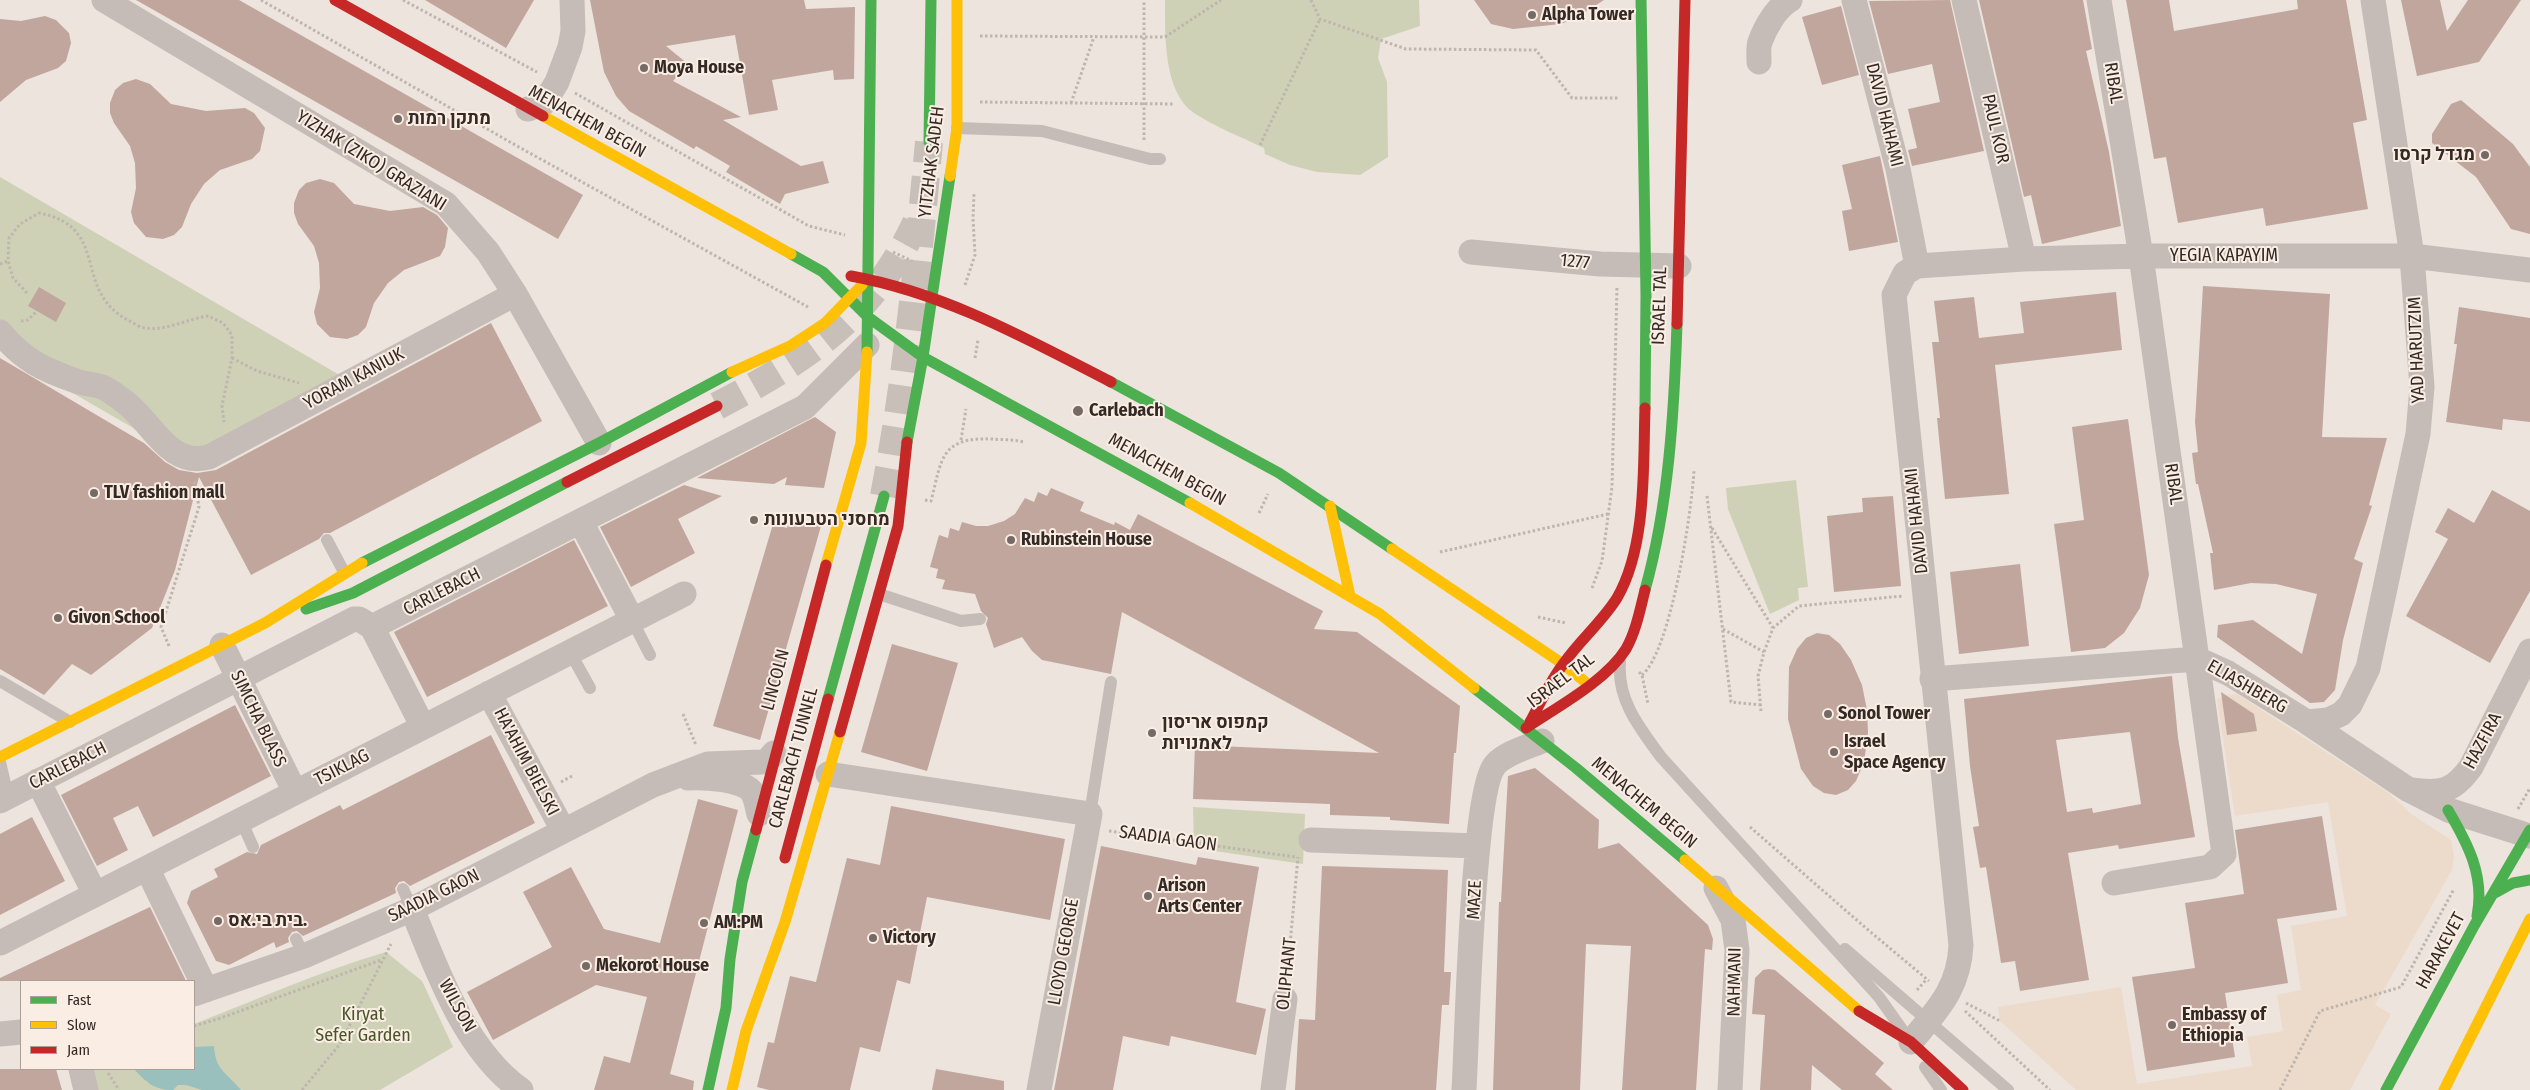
<!DOCTYPE html>
<html>
<head>
<meta charset="utf-8">
<style>
  body { margin:0 }
  #map { position:relative; width:2530px; height:1090px; overflow:hidden; background:#ece4dd; font-family:"Fira Sans Condensed",sans-serif }
  canvas { display:block }
  .legend { position:absolute; left:20px; top:980px; width:175px; height:90px; box-sizing:border-box; background:#faeee4; border:1px solid #ab9f98; margin:0; padding:6px 9px; list-style:none; font-size:15px; color:#352925 }
  .legend li { display:flex; align-items:center; gap:10px; height:25px }
  .legend b { width:25px; border:1px solid #ab9f98 }
</style>
</head>
<body>
<div id="map">
<canvas width="2530" height="1090"></canvas>
<ul class="legend">
<li><b style="height:6px;background:#4caf50"></b>Fast</li>
<li><b style="height:6px;background:#ffc107"></b>Slow</li>
<li><b style="height:6px;background:#c62828"></b>Jam</li>
</ul>
</div>
<script>
const g = document.querySelector('canvas').getContext('2d');
g.lineJoin = 'round';
function paint(path, color) { g.fillStyle = color; g.fill(path, 'evenodd'); }
function trace(path, color, width, dash) { g.strokeStyle = color; g.lineWidth = width; g.lineCap = dash ? 'butt' : 'round'; g.setLineDash(dash || []); g.stroke(path); }
function write(font, color, halo, rows, align = 'center') {
  g.font = font + ' "Fira Sans Condensed",Heebo,sans-serif'; g.lineWidth = 4; g.setLineDash([]); g.textBaseline = 'middle'; g.strokeStyle = halo; g.fillStyle = color; for (const [text, x, y, turn = 0] of rows) {
    g.save(); g.translate(x, y); g.rotate((+turn || 0) * Math.PI / 180); g.textAlign = isNaN(turn) ? turn : align; if (halo) g.strokeText(text, 0, 0); g.fillText(text, 0, 0); g.restore();
  }
}
paint(new Path2D(`
  M1165,0H1419L1420,26L1381,39L1378,58L1387,82L1388,157L1360,175L1317,172L1290,165L1265,154L1264,148C1241,137 1215,127 1194,113C1163,92 1165,33 1165,0Z
  M0,177L355,384L199,466L0,351Z
  M1796,480L1808,587L1798,588L1799,600L1770,614L1728,509L1726,488Z
  M1193,807L1305,814L1303,864L1194,848Z
  M386,952L422,981L453,1047L380,1090H98L93,1069H194V1024C258,999 321,971 386,952Z`), '#cfd1b6');
paint(new Path2D(`
  M2237,694L2389,793L2411,814L2451,840L2454,857L2452,870L2375,1005L2391,1014L2350,1090H2076L2000,1021L1998,1007L2121,987L2137,1084L2252,1066L2247,1037L2283,1031L2277,995L2301,990L2291,926L2347,916L2328,802L2235,816L2217,700L2226,695Z`), '#ecdbcb');
paint(new Path2D(`
  M214,1046C215,1070 227,1073 241,1090H202L186,1085H178L173,1090C154,1090 146,1082 134,1069H194V1047Z`), '#99c0bd');
paint(new Path2D(`
  M136,0H239L583,195L558,239Z
  M425,0H534L506,48Z
  M590,0H804L806,9L855,7L854,79L834,80L833,70L772,80L778,110L749,115L735,35L666,46L688,64L673,81L741,117L723,120L801,166L823,161L829,183L785,194L780,204L726,172L730,166L696,146L694,149L629,111L616,96L604,72Z
  M1474,0H1604L1576,18L1561,24L1513,29L1491,24Z
  M1950,0L1984,151L1912,166L1908,150L1917,148L1908,109L1940,102L1932,64L1888,74L1869,1Z
  M1979,0H2083L2092,49L2086,51L2109,152L2121,226L2042,244L2031,195L2024,197Z
  M2126,0H2169L2174,31L2298,9L2297,0H2346L2367,120L2353,123L2368,209L2266,226L2263,208L2178,223L2166,157L2154,159Z
  M2401,0H2440L2447,31L2468,0H2521L2479,62L2417,76Z
  M1841,6L1859,75L1822,85L1802,17Z
  M45,16L56,20L69,33L71,43L66,61L58,68L26,80L0,102V19L21,21Z
  M136,79L150,84L171,104L206,111L245,108L254,113L265,128L260,151L252,159L220,170L204,184L191,204L182,227L174,235L163,239L146,237L134,223L131,212L136,188L135,163L130,146L114,123L110,113V103L115,90L123,83Z
  M2461,100L2513,144L2530,167V234L2511,229L2476,177L2432,143V134L2451,104Z
  M1880,156L1898,242L1849,251L1842,211L1852,209L1842,165Z
  M320,179L334,183L354,204L390,211L423,207L437,215L448,228L445,247L440,256L404,270L388,283L374,303L366,327L358,335L347,339L330,337L317,324L314,312L320,288L319,263L314,246L298,224L294,213V203L299,190L306,183Z
  M2203,286L2330,294L2322,437L2387,438L2369,505L2372,506L2354,559L2363,563L2343,640L2335,690L2324,702L2310,703L2217,637L2218,625L2253,620L2302,654L2317,594L2276,584L2251,583L2214,590L2210,553H2213L2198,484H2196L2192,453L2198,452L2195,422Z
  M39,287L66,303L56,322L28,306Z
  M2116,292L2122,350L1995,365L2009,494L1945,499L1937,418H1940L1932,342H1939L1934,301L1974,297L1979,338L2024,333L2020,302Z
  M2459,307L2530,318V422L2503,419L2502,430L2446,422L2457,344H2454Z
  M491,323L542,421L330,533H324L319,539L251,575L199,477L175,570L152,628L91,675L72,664L44,695L0,669V358L144,443L165,462L179,470L197,473L216,470Z
  M815,417L836,432L824,488L785,485L787,477L774,484L697,478Z
  M2128,419L2149,575L2140,608L2124,633L2105,648L2071,652L2054,524L2084,520L2072,427Z
  M684,485L722,496L678,519L695,553L631,587L600,527Z
  M1051,488L1084,502L1080,511L1114,525L1115,522L1130,530L1138,514L1323,611L1314,629L1357,632L1460,706L1456,753H1454L1449,824L1390,820V817L1330,815V804L1193,799L1195,745L1379,753L1122,612L1111,674L1042,660L1032,651L1022,637L994,648L986,624L988,618L981,611L975,594L942,589L945,580L936,578L938,569L930,567L939,535L948,538L950,528L959,531L962,522L976,526H988L1004,521L1015,514L1025,498L1034,502L1038,492L1047,496Z
  M2492,490L2530,511V591L2490,663L2406,616L2448,539L2435,532L2448,508L2474,523Z
  M1893,496L1901,586L1834,592L1827,516L1863,512L1862,498Z
  M790,517L821,526L760,740L713,726L773,524L787,528Z
  M574,540L608,606L427,697L394,632Z
  M2020,564L2029,646L1959,654L1950,572Z
  M1817,633L1829,635L1840,644L1851,660L1862,685L1867,710L1868,733L1864,762L1856,781L1848,790L1836,795L1824,793L1813,786L1801,769L1788,719L1789,667L1797,649L1806,638Z
  M892,644L958,663L927,771L861,752Z
  M2172,676L2178,738L2195,837L2119,849L2118,845L2068,853L2089,980L2020,991L2015,961L2001,963L1986,867L1980,868L1973,827L1979,826L1970,766L1964,699ZM2130,732L2141,804L2093,813L2092,808L2067,812L2056,740Z
  M2221,692L2254,714L2257,731L2227,735Z
  M235,705L271,776L153,837L138,806L113,818L128,850L97,866L61,795Z
  M491,735L535,823L410,886L404,881L399,882L395,888L396,893L303,936L297,931L292,932L288,938L289,942L276,948L274,942L229,965L216,961L187,903L191,891L218,877L214,869L247,852L257,854L261,845L340,805L343,810Z
  M1535,768L1599,820L1598,849L1619,843L1708,925L1713,939L1712,950L1705,949L1696,1090H1622L1631,946L1586,944L1580,1090H1493L1499,902H1501L1508,776Z
  M698,799L738,810L670,1074L694,1081L693,1090H594L604,1056L630,1063L647,997L596,985L493,1040L467,992L552,947L523,892L571,867L604,929L660,943Z
  M891,806L1065,839L1050,920L927,897L910,984L897,980L880,1052L860,1047L850,1090H769L757,1087L768,1042L774,1043L790,976L816,982L847,858L880,865Z
  M2322,816L2337,910L2277,919L2288,983L2225,993L2235,1057L2147,1071L2132,977L2195,968L2185,903L2244,894L2235,830Z
  M32,817L65,881L0,915V834Z
  M1101,846L1196,865L1198,857L1259,867L1236,1002L1266,1009L1256,1055L1171,1036L1169,1046L1123,1036L1113,1090H1054Z
  M1322,866L1448,870L1444,972H1451L1449,1005H1442L1436,1090H1295L1299,1019L1315,1020Z
  M150,907L186,981H0V978Z
  M1769,969L1775,970L1884,1063L1875,1074L1893,1090H1842L1812,1065L1811,1090H1760L1765,1015L1752,1014L1755,978L1763,970Z
  M0,1069H56L62,1090H0Z
  M936,1069L1004,1081V1090H932Z`), '#c1a69e');
trace(new Path2D(`
  M717,406C805,360 872,317 916,223
  M884,496C907,378 918,261 929,142`), '#c7bfb8', 28, [28, 14]);
trace(new Path2D(`
  M261,0L517,146L808,307
  M403,0L537,72
  M1311,0L1320,19L1406,49L1536,50L1572,98H1618
  M980,36L1165,37L1221,0
  M575,93L809,226L845,235
  M980,102L1175,104
  M1071,103L1094,37
  M1144,140V0
  M1260,145L1320,19
  M893,252L912,261
  M0,264L8,261
  M965,285L975,255L973,219L974,193
  M27,293L13,278L8,261L9,238L20,224L39,213C112,227 71,290 128,320C133,323 139,327 145,328C166,331 187,319 208,316L223,323L232,335V358L222,406L224,422
  M21,321L28,320L37,311
  M232,358L257,371L299,383
  M975,358L978,340
  M961,440L966,409
  M1707,496L1731,702L1761,705
  M925,500L931,501C942,459 940,437 992,439C1002,440 1013,439 1023,442
  M1259,513L1268,494
  M1712,528L1773,628
  M1440,552L1608,514
  M1592,588L1602,561L1612,487L1617,287
  M1538,617L1566,623
  M1723,629L1764,652
  M169,646L161,627L199,507L194,480
  M1639,672L1642,675L1648,704
  M1642,675C1671,651 1692,510 1694,470
  M1761,711L1758,676L1764,652L1773,628L1799,606L1903,596
  M683,714L696,745
  M561,782L572,776
  M2518,809L2530,788
  M1750,827L1867,929L1929,981
  M1109,831L1296,857
  M1287,978L1298,857
  M1917,990L1926,980
  M1966,1003L2000,1021
  M1965,1011L2050,1090
  M194,1026L218,1019L381,960
  M108,1073L119,1090
  M302,1090L340,1044L391,944
  M2280,1090L2320,1011L2401,987L2454,889`), '#beb5af', 3, [2.5, 2.5]);
trace(new Path2D(`
  M957,128L1042,131L1150,159H1160
  M327,540L344,572
  M879,594L961,621L980,619
  M632,620L650,655
  M570,652L590,688
  M1620,662C1617,700 1639,727 1661,757L1879,997L1903,1031
  M0,681L70,722
  M0,762L8,796
  M1090,814L1111,682
  M241,820L253,847
  M403,889L412,909
  M296,939L304,956
  M1845,949L2008,1090
  M1925,1067L1941,1090`), '#c5bcb7', 12);
trace(new Path2D(`
  M104,0L446,204L488,252L515,294L599,443
  M1854,0L1898,169L1917,266
  M1964,0L2024,259
  M2099,0L2141,256L2224,854L2210,867L2114,883
  M1759,62C1759,56 1758,48 1760,42C1765,28 1776,8 1790,0
  M528,109L544,103L557,82L570,47L573,31L572,0
  M1471,252L1600,264L1679,266
  M0,332C23,360 42,369 76,381C84,384 94,384 102,387C110,390 118,397 125,402C152,422 169,468 209,457L515,294
  M581,522L632,620
  M372,627L805,407L867,345
  M222,645L295,792
  M1932,679L2197,659L2228,673L2307,722L2409,790L2448,810L2530,836
  M489,693L563,830
  M2307,722L2328,720L2341,714L2350,705L2368,668L2418,434L2422,387L2412,256L2373,0
  M828,774L1090,814L1039,1090
  M688,778C703,777 743,779 752,792C756,798 757,807 759,814
  M38,781L95,894
  M2411,790C2441,794 2453,792 2471,767L2530,651
  M0,801L354,619H359L372,627L423,727
  M1311,840L1478,846
  M147,868L206,990
  M1716,888L1733,920L1737,950L1730,1090
  M412,909C438,972 464,1049 521,1090
  M0,943L684,594
  M194,994L304,956L412,909L653,785L708,764L762,762L768,760L774,753
  M0,1034L21,1032
  M1911,1042C1937,1010 1959,989 1961,945L1894,295L1905,273L1917,266L2024,259L2141,256H2412L2530,270
  M81,1069L86,1090
  M1273,1090L1285,999
  M1464,1090C1467,1040 1472,792 1495,765C1505,753 1528,747 1542,741`), '#c5bcb7', 25);
trace(new Path2D(`
  M1641,0L1646,295L1645,408
  M929,142L931,0
  M791,254L823,272L868,317L923,357L1190,503
  M867,352L871,0
  M1111,382L1279,473L1392,549
  M907,442L923,357L950,176
  M362,563L599,443L732,372
  M1645,590C1669,504 1674,413 1677,324
  M306,609L353,593L567,482
  M1474,688L1576,768L1685,860
  M828,699L884,496
  M2448,810C2468,844 2485,876 2477,916
  M2493,894L2513,883L2530,880
  M708,1090L726,1008L730,959L742,882L756,830
  M2386,1090L2474,926L2530,830`), '#4caf50', 11);
trace(new Path2D(`
  M543,116L791,254
  M950,176L957,128V0
  M732,372L790,346L825,323L862,285
  M1190,503L1380,614L1474,688
  M1330,506L1350,596
  M1392,549L1563,664L1589,685
  M826,565L861,443L867,352
  M0,757L265,623L362,563
  M1685,860L1859,1011
  M732,1090L746,1031L785,922L840,732
  M2444,1090L2530,919`), '#ffc107', 11);
trace(new Path2D(`
  M335,0L543,116
  M851,276C945,293 1027,339 1111,382
  M1677,324L1685,0
  M567,482L717,406
  M1530,722C1541,702 1550,681 1564,663C1580,640 1602,622 1617,598C1647,546 1643,467 1645,408
  M1526,728C1557,707 1606,681 1626,649C1636,631 1640,610 1645,590
  M840,732L898,526L907,442
  M756,830L826,565
  M785,858L828,699
  M1859,1011L1911,1042L1963,1090`), '#c62828', 11);
for (const [x, y, r, color] of [
  [1532,15,5,"#756a65"],
  [644,68,5,"#756a65"],
  [398,119,5,"#756a65"],
  [2485,155,5,"#756a65"],
  [1078,411,6,"#756a65"],
  [94,493,5,"#756a65"],
  [754,520,5,"#756a65"],
  [1011,540,5,"#756a65"],
  [58,618,5,"#756a65"],
  [1828,714,5,"#756a65"],
  [1152,733,5,"#756a65"],
  [1834,752,5,"#756a65"],
  [1148,896,5,"#756a65"],
  [218,921,5,"#756a65"],
  [704,923,5,"#756a65"],
  [873,938,5,"#756a65"],
  [586,966,5,"#756a65"],
  [2172,1025,5,"#756a65"]
]) { const dot = new Path2D(); dot.arc(x, y, r, 0, 2 * Math.PI); g.fillStyle = color; g.fill(dot); trace(dot, '#faeee4', 2); }
write('bold 18px', '#352925', '#faeee4', [
  ["Alpha Tower",1542,15],
  ["Moya House",654,68],
  ["מתקן רמות",408,119],
  ["מגדל קרסו",2475,155,"right"],
  ["Carlebach",1089,411],
  ["TLV fashion mall",104,493],
  ["מחסני הטבעונות",764,520],
  ["Rubinstein House",1021,540],
  ["Givon School",68,618],
  ["Sonol Tower",1838,714],
  ["קמפוס אריסון",1162,723],
  ["לאמנויות",1162,744],
  ["Israel",1844,742],
  ["Space Agency",1844,763],
  ["Arison",1158,886],
  ["Arts Center",1158,907],
  ["בית בי.אס.",228,921],
  ["AM:PM",714,923],
  ["Victory",883,938],
  ["Mekorot House",596,966],
  ["Embassy of",2182,1015],
  ["Ethiopia",2182,1036]
], 'left');
write('18px', '#352925', '#faeee4', [
  ["RIBAL",2113,83,81],
  ["DAVID HAHAMI",1884,115,76],
  ["MENACHEM BEGIN",587,122,29],
  ["PAUL KOR",1995,129,77],
  ["YIZHAK (ZIKO) GRAZIANI",371,161,32],
  ["YITZHAK SADEH",932,162,-83],
  ["YEGIA KAPAYIM",2224,256],
  ["1277",1575,262,6],
  ["ISRAEL TAL",1660,306,-88],
  ["YAD HARUTZIM",2417,350,-92],
  ["YORAM KANIUK",354,379,-28],
  ["MENACHEM BEGIN",1167,470,29],
  ["RIBAL",2173,484,82],
  ["DAVID HAHAMI",1917,521,-96],
  ["CARLEBACH",442,592,-27],
  ["LINCOLN",776,680,-75],
  ["ISRAEL TAL",1561,681,-37],
  ["ELIASHBERG",2247,687,30],
  ["SIMCHA BLASS",258,719,64],
  ["HAZFIRA",2483,741,-62],
  ["CARLEBACH TUNNEL",794,758,-75],
  ["HA'AHIM BIELSKI",526,762,62],
  ["CARLEBACH",68,766,-27],
  ["TSIKLAG",342,768,-27],
  ["MENACHEM BEGIN",1644,803,40],
  ["SAADIA GAON",1168,839,8],
  ["SAADIA GAON",434,896,-26],
  ["MAZE",1475,900,-87],
  ["HARAKEVET",2441,951,-62],
  ["LLOYD GEORGE",1064,952,-80],
  ["OLIPHANT",1287,974,-84],
  ["NAHMANI",1735,982,-89],
  ["WILSON",457,1006,61]
]);
write('18px', '#485528', '#faeee4', [
  ["Kiryat",363,1015],
  ["Sefer Garden",363,1036]
]);
</script>
</body>
</html>
